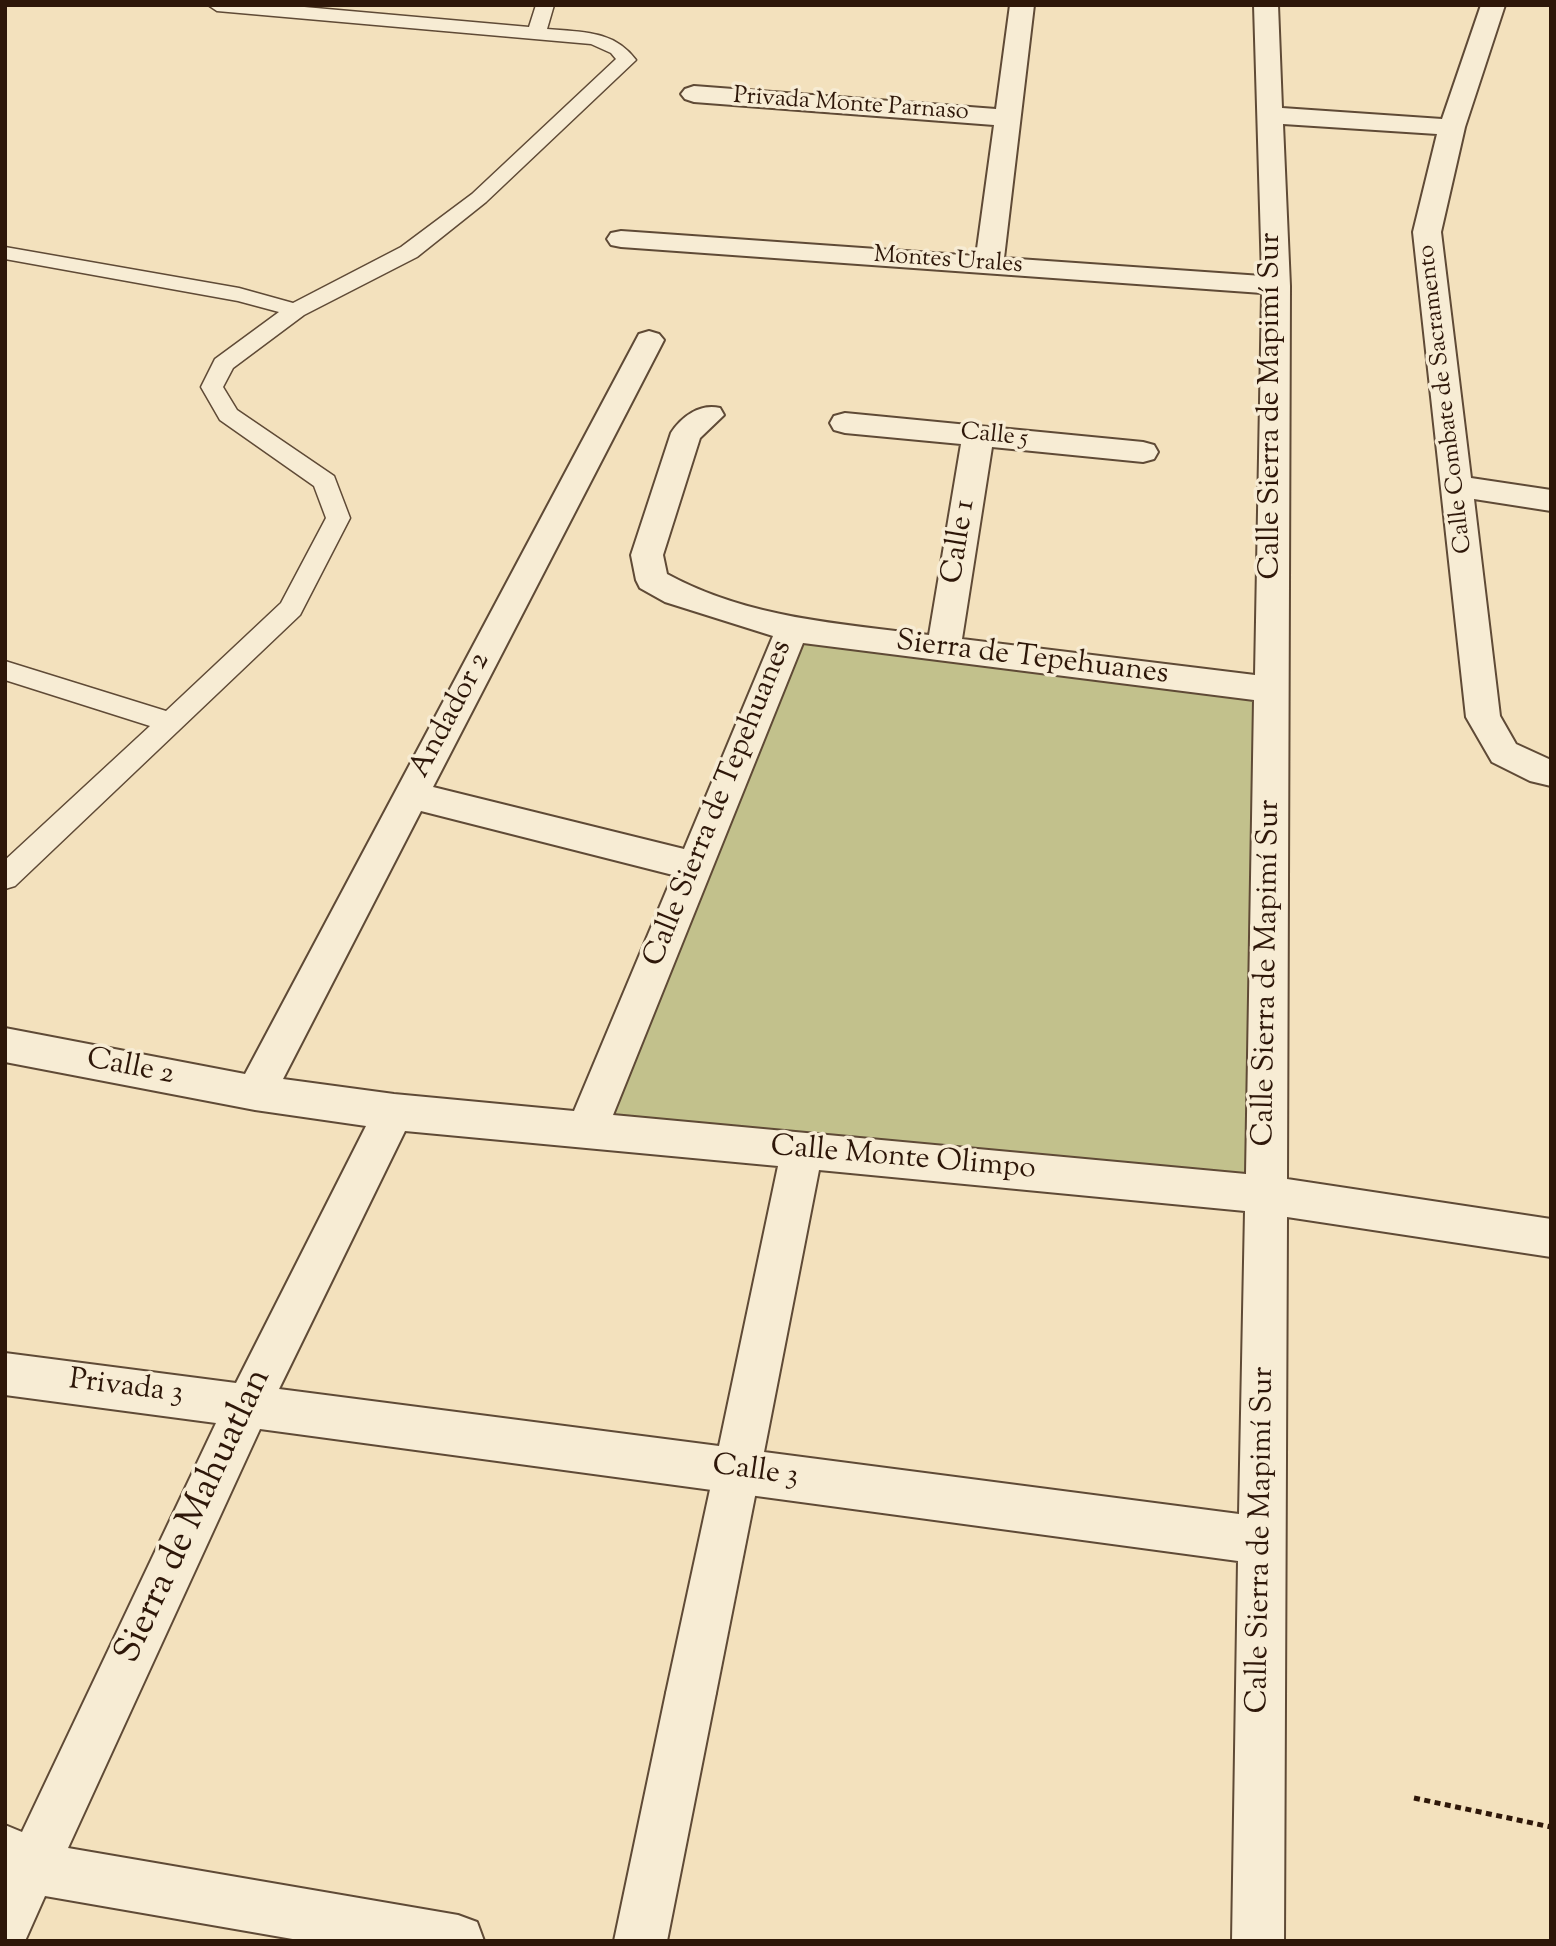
<!DOCTYPE html>
<html>
<head>
<meta charset="utf-8">
<style>
  body { margin:0 }
  #map { position:relative; width:1556px; height:1946px; overflow:hidden; background:#f3e1bd; font-family:"Sorts Mill Goudy",serif }
  canvas { display:block }
  .frame { position:absolute; inset:0; border:7px solid #2e1709; pointer-events:none }
</style>
</head>
<body>
<div id="map">
<canvas width="1556" height="1946"></canvas>
<div class="frame"></div>
</div>
<script>
const g = document.querySelector('canvas').getContext('2d');
g.lineJoin = 'round';
function paint(path, color) { g.fillStyle = color; g.fill(path, 'evenodd'); }
function trace(path, color, width, dash) { g.strokeStyle = color; g.lineWidth = width; g.lineCap = dash ? 'butt' : 'round'; g.setLineDash(dash || []); g.stroke(path); }
function write(font, color, halo, rows, align = 'center') {
  g.font = font + ' "Sorts Mill Goudy",serif'; g.lineWidth = 7; g.setLineDash([]); g.textBaseline = 'middle'; g.strokeStyle = halo; g.fillStyle = color; for (const [text, x, y, turn = 0] of rows) {
    g.save(); g.translate(x, y); g.rotate((+turn || 0) * Math.PI / 180); g.textAlign = isNaN(turn) ? turn : align; if (halo) g.strokeText(text, 0, 0); g.fillText(text, 0, 0); g.restore();
  }
}
paint(new Path2D(`
  M792,630L1272,690L1267,1195L587,1129Z`), '#c2c18c');
const service = new Path2D(`
  M208,5H282L529,27L536,5H554L547,29C581,32 614,30 636,60L486,202L417,257L304,315L233,368L223,387L237,410L334,476L350,518L300,615L15,886L5,889V860L150,726L5,680V661L166,711L281,603L326,518L314,486L220,420L201,387L215,359L279,312L238,301L5,259V247L239,288L293,303L401,247L472,194L616,59L611,53L591,44L217,11Z`);
const pedestrian = new Path2D(`
  M737,1449L753,1455L760,1471L716,1693L708,1710L691,1718L674,1710L666,1693L714,1471L721,1455Z`);
const minor = new Path2D(`
  M1010,5H1034L1004,258L1262,276L1254,5H1278L1282,108L1442,119L1481,5H1505L1465,127L1441,232L1471,478L1551,490V511L1474,499L1500,716L1516,744L1551,760V786L1530,781L1492,762L1466,717L1413,232L1437,134L1283,124L1290,286L1287,1179L1551,1219V1257L1287,1217L1284,1941H1232L1238,1561L260,1429L68,1848L458,1915L477,1922L484,1941H304L45,1896L25,1941H5V1825L22,1832L216,1423L5,1395V1353L236,1383L366,1126L255,1110L5,1062V1028L245,1074L639,334L649,331L659,334L664,340L433,787L684,849L773,636L665,602L640,588L636,580L631,555L671,433C681,417 700,403 720,408L724,415L700,438L663,555L667,574C747,618 841,624 929,635L961,444L845,433L834,430L830,423L834,416L845,413L1143,442L1154,445L1158,452L1154,459L1143,462L992,447L962,639L1255,675L1262,293L621,247L611,245L607,239L611,233L621,231L976,256L994,125L694,102L685,99L681,94L685,89L694,86L996,109ZM803,643L1254,700L1246,1174L613,1115ZM421,811L673,875L574,1111L394,1094L283,1079ZM405,1131L778,1166L719,1446L279,1389ZM819,1170L1245,1211L1239,1514L764,1452Z
  M691,1668L708,1676L716,1693L667,1941H614L666,1693L674,1676Z`);
trace(service, '#5f4a36', 3);
trace(pedestrian, '#5f4a36', 4);
trace(minor, '#5f4a36', 4);
trace(new Path2D(`
  M1414,1798L1551,1827`), '#2e1709', 5, [6, 4.5]);
paint(service, '#f7ecd4');
paint(pedestrian, '#f7ecd4');
paint(minor, '#f7ecd4');
write('24px', '#2e1709', '#f7ecd4', [
  ["Privada Monte Parnaso",851,106,4],
  ["Montes Urales",948,262,4],
  ["Calle Combate de Sacramento",1447,399,-97],
  ["Calle 5",994,437,6]
]);
write('30px', '#2e1709', '#f7ecd4', [
  ["Calle Sierra de Mapimí Sur",1273,406,-90],
  ["Calle 1",961,542,-81],
  ["Sierra de Tepehuanes",1032,660,7],
  ["Andador 2",452,716,-62],
  ["Calle Sierra de Tepehuanes",720,804,-68],
  ["Calle Sierra de Mapimí Sur",1269,973,-89],
  ["Calle 2",130,1069,11],
  ["Calle Monte Olimpo",903,1160,5],
  ["Privada 3",126,1389,7],
  ["Calle 3",755,1473,8],
  ["Calle Sierra de Mapimí Sur",1263,1540,-89]
]);
write('37px', '#2e1709', '#f7ecd4', [
  ["Sierra de Mahuatlan",196,1517,-65]
]);
</script>
</body>
</html>
